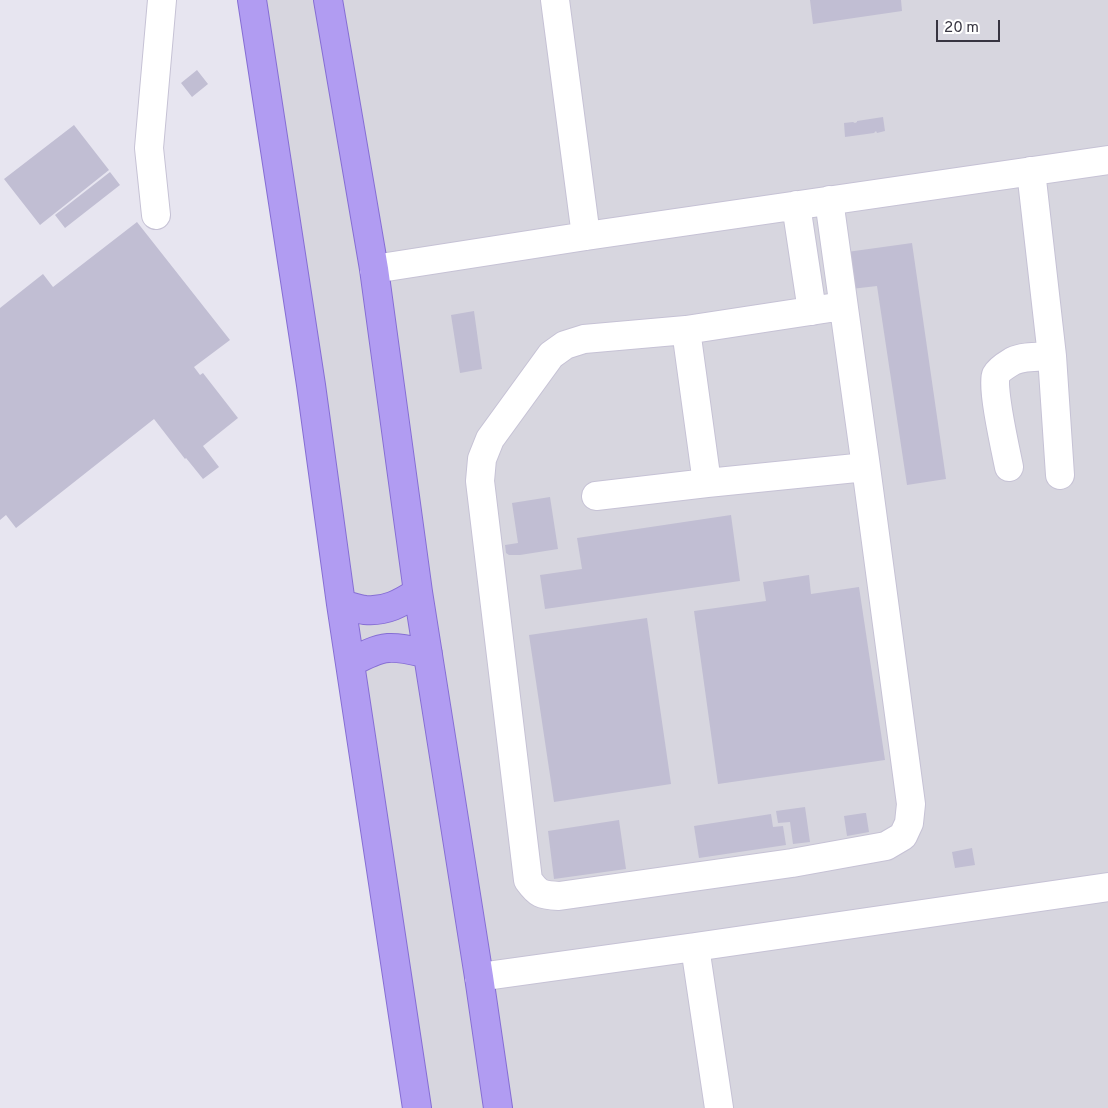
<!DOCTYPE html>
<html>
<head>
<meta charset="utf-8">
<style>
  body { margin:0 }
  #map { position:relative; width:1108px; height:1108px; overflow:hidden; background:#e7e5f0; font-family:Overpass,sans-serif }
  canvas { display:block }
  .scale { position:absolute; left:936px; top:20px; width:64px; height:22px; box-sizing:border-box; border:2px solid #373541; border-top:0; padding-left:6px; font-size:15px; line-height:18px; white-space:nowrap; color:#373541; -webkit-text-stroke:4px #fff; paint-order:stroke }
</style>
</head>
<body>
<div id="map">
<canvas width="1108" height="1108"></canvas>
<div class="scale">20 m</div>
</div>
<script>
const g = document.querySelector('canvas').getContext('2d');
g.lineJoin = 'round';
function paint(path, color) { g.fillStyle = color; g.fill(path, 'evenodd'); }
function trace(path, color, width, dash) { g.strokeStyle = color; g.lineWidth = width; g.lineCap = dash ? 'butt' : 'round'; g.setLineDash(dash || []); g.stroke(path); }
paint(new Path2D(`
  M265,0H1108V1108H425Z`), '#d7d6df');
paint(new Path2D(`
  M810,0H901L902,11L813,24Z
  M197,70L208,84L192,97L181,83Z
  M883,117L885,131L877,133L876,131L874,133L845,137L844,123L853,122L855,123L857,122V121Z
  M74,125L109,170L40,225L4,179Z
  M110,172L120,185L65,228L55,215Z
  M137,222L230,340L194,367L200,375L203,373L238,418L203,446L219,467L203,479L186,458L185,459L154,419L16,528L6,515L0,520V308L43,274L53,287Z
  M912,243L946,479L907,485L877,286L851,289L847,252Z
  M474,311L482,369L460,373L451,315Z
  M550,497L558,549L520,555H509L506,553L505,545L518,543L512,503Z
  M731,515L740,581L545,609L540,575L582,569L577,538Z
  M809,575L811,594L859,587L885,760L718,784L694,611L766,601L763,582Z
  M647,618L671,784L554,802L529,635Z
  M805,807L810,842L793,844L790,822L778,823L776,811Z
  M864,813H866L869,832L847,836L844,816Z
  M771,814L773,827L783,826L786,845L699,858L694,826Z
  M619,820L626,869L554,879L548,831Z
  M972,848L975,865L955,868L952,852Z`), '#c1bed3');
const minor = new Path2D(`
  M555,0L586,236
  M829,200L866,467L911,804L909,823L903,836L886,846L792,863L559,896C541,895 538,894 528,880L480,481L482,459L490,439L551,355L565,345L584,339L686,330L843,306
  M796,205L812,311
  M156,215L149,148L162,0
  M374,269L586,236L1108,160
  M686,330L707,483L866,467
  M1052,356L1060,475
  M1009,467C1006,452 991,385 996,375C999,369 1008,364 1013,361C1023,356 1041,357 1052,356L1031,171
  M596,496L707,483
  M695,947L719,1108
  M479,977L695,947L1108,887`);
const major = new Path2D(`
  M252,0L311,385L341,604L417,1108
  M328,0L374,269L418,592L479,977L498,1108
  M341,604C349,606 357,609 365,610C386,612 401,603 418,592
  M350,663C361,657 375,649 388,648C401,647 415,651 428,654`);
trace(minor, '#c6c2d5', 30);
trace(major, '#866ed4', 30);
trace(minor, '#fff', 28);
trace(major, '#b19cf2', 28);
</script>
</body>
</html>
